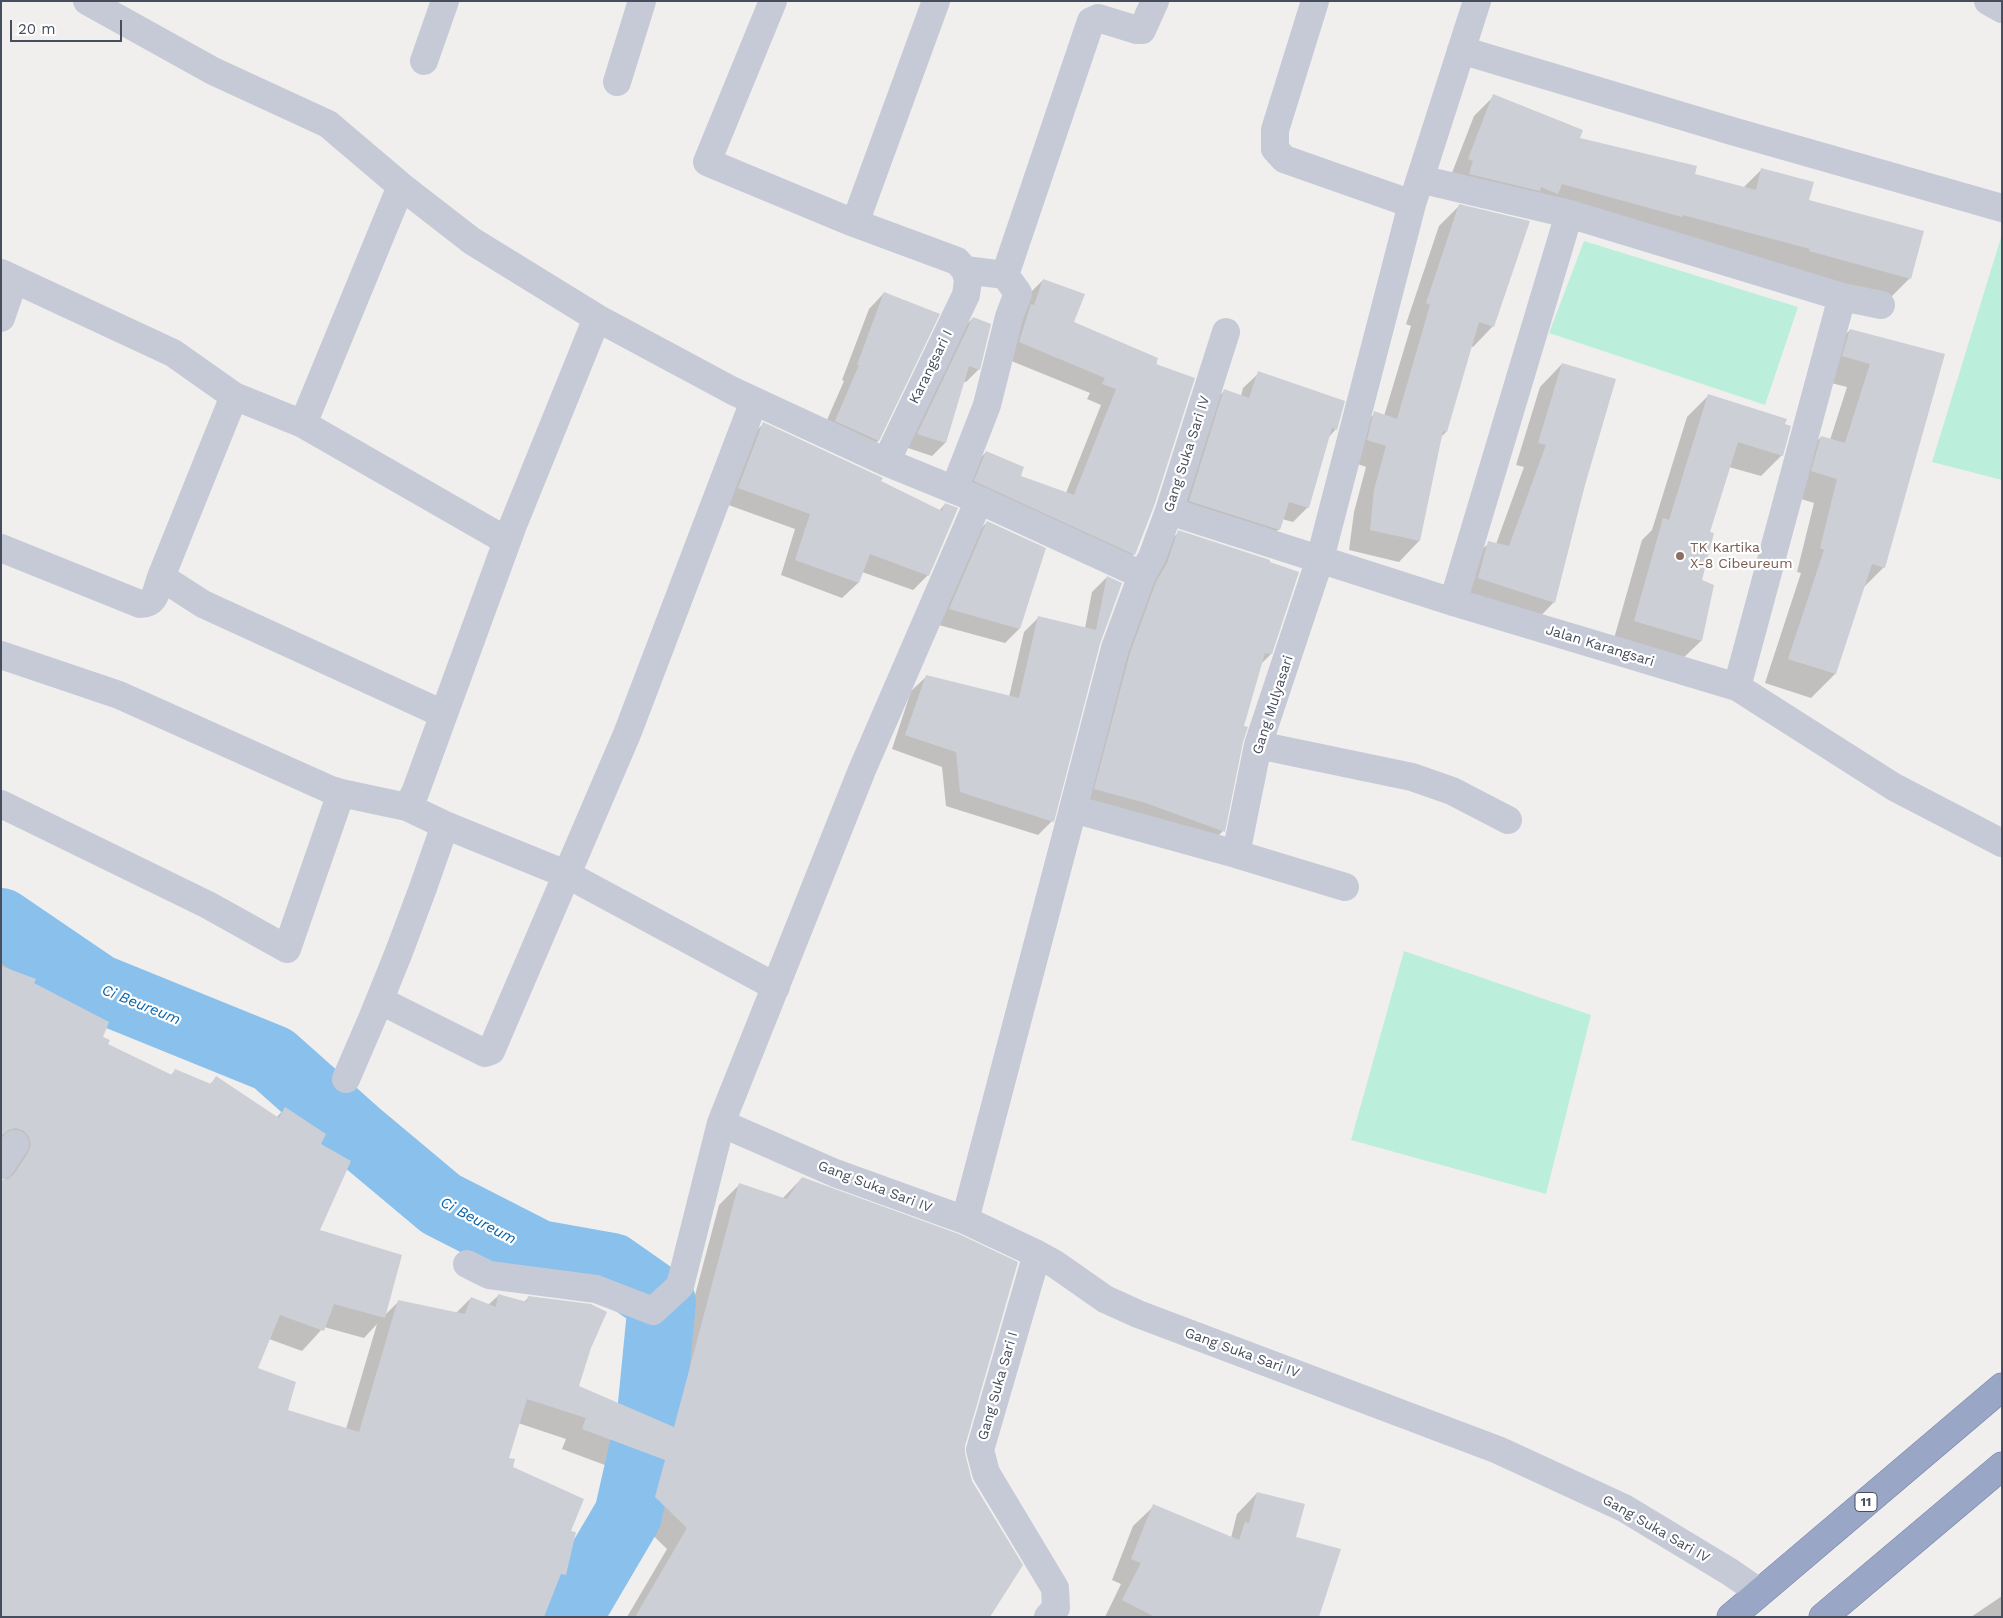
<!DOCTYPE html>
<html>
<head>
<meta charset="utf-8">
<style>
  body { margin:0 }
  #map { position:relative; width:2003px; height:1618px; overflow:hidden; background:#f1efee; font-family:"Work Sans",sans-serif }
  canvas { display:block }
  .frame { position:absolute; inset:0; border:2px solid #464d5c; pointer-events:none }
  .scale { position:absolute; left:10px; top:20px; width:112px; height:22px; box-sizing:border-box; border:2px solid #464d5c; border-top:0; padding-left:6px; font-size:15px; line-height:18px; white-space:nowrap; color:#464d5c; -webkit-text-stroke:4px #fff; paint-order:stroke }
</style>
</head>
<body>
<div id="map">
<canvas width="2003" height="1618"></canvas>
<div class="frame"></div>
<div class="scale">20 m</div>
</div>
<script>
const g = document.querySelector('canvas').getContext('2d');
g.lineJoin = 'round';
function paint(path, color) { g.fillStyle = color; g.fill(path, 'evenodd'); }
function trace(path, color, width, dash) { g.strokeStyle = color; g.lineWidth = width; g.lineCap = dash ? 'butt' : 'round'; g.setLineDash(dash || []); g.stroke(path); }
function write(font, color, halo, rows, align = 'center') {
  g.font = font + ' "Work Sans",sans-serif'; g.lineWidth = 4.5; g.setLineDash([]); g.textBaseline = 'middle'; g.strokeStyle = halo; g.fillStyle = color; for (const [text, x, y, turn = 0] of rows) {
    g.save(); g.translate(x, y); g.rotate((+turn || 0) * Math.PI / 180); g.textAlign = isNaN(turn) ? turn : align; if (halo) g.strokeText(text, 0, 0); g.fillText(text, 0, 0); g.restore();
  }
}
paint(new Path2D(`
  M2002,234V480L1932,462Z
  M1584,241L1798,307L1765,405L1549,333Z
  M1404,951L1591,1015L1546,1194L1351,1140Z`), '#bcefdb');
paint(new Path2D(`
  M1494,96L1579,139L1693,175L1743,188L1762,169L1910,278L1890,298L1450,178L1474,116Z
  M1459,206L1493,326L1473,347L1471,346L1446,432L1441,437L1419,541L1399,562L1349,550L1354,512L1366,467L1347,460L1354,434L1375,413L1384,416L1411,326L1406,324L1439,226Z
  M1043,280L1073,323L1157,358L1134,554L1119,570L959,497L971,468L986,452L1019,477L1066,493L1101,405L1087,399L1090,393L1004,358L1027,296Z
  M884,293L938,315L878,441L862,456L820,436L844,381L842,380L869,309Z
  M973,318L979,369L966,382H963L945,443L932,456L905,447L960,331Z
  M1850,330L1943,355L1884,567L1863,588L1835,674L1811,698L1765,683L1801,573L1797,572L1814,503L1788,495L1797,461L1821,437L1830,440L1847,387L1819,380L1826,354Z
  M1562,364L1584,485L1554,602L1532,625L1456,600L1466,565L1489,543L1496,544L1524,467L1516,465L1540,387Z
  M1259,373L1336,429L1328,438L1308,507L1293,522L1282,519L1279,529L1263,545L1174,516L1209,406L1225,390L1241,396L1243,388Z
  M1708,396L1782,455L1761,476L1729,467L1708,533L1701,580L1713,586L1701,641L1679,662L1613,642L1642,540L1652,530L1687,417Z
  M763,424L939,511L945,504L928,575L913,590L862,572L858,583L842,598L781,575L795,529L723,503L748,439Z
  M987,522L1019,629L1005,643L935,624L973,537Z
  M1179,532L1271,654L1261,664L1242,726L1223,831L1208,846L1080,804L1115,669L1163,547Z
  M1107,577L1099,644L1052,821L1038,835L946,806L942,767L892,749L911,691L926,677L1009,697L1024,632L1038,618L1085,628L1092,592Z
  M1,960L22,978L101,1038L106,1044L171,1075L175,1071L209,1085L216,1078L276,1118L285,1108L319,1145L318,1231L385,1315L399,1301L456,1313L471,1298L488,1305L499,1295L524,1302L529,1297L590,1347L577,1387L661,1423L719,1205L739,1185L782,1199L802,1178L782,1617H627L667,1549L635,1518L645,1480L562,1449L566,1439L518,1423L507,1458L511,1468L569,1532L574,1533L564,1575L555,1584L537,1617L3,1181L8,1174L1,1151ZM377,1324L346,1429L286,1411L257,1369L269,1339L302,1351L324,1327L364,1338Z
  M1257,1493L1295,1538L1318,1617H1105L1121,1584L1112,1580L1133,1526L1154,1506L1231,1538L1237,1514Z
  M2002,1596V1617H1971Z`), '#0003');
trace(new Path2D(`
  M1,922L98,988L273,1059L355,1132L441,1204L539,1254L612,1267L662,1302L651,1414L628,1515L568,1617`), '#89c1ec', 68);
paint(new Path2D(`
  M1493,94L1583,130L1580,138L1697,166L1695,174L1756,190L1761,168L1814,182L1809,200L1924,231L1911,279L1809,251L1810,249L1683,215L1682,217L1562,184L1558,194L1541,187L1540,191L1469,174L1473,161L1468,159Z
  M1459,204L1530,221L1494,327L1479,322L1447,432L1443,431L1420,541L1370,530L1374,490L1386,446L1367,440L1374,411L1397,419L1430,305L1426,303Z
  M1043,279L1085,294L1074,322L1158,358L1156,364L1195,378L1154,506L1135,555L974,481L986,451L1024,467L1021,476L1074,495L1116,389L1102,384L1105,378L1019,342L1031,304L1034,305Z
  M884,292L940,314L879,441L835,421L859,365H857Z
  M973,317L991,324L980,370L969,366L946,443L917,434Z
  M1850,329L1945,354L1885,568L1872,564L1836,674L1788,659L1824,550L1820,548L1837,479L1811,471L1821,436L1845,443L1870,364L1842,356Z
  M1562,363L1616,379L1585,485L1555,603L1478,578L1488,541L1509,546L1546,445L1538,443Z
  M1258,371L1345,401L1337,430L1332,428L1309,508L1289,502L1280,530L1189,501L1224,389L1249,398Z
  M1708,394L1787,419L1785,424L1791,426L1783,456L1738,442L1710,532L1714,533L1702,580L1714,585L1702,641L1634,621L1663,518L1669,520Z
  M763,422L883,478L881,481L942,511L945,503L958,508L929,576L870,554L859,583L795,560L810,514L738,488Z
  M987,521L1046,548L1020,629L949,609Z
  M1178,530L1270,560V562L1299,572L1272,654L1265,653L1244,726L1248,727L1243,742L1225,832L1146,803L1094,789L1130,653L1156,582L1167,563Z
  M1107,576L1122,583L1100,644L1054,822L960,792L956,752L905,735L926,675L1019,698L1038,616L1096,630Z
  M1,966L36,979L34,983L109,1022L103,1037L110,1040L108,1044L172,1075L175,1069L211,1084L216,1076L279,1118L285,1107L326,1134L321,1144L351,1161L320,1230L402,1255L385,1318L334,1304L324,1331L280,1315L258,1368L296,1382L288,1410L359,1432L398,1300L465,1314L471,1297L496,1307L498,1294L527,1302L528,1296L591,1304L607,1312L591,1348L579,1386L674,1427L739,1183L787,1199L802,1177L959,1234L1018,1262L965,1446V1453L972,1481L1023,1565L990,1617H635L687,1528L655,1497L665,1460L582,1429L586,1418L527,1399L509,1458L515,1459L513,1467L584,1499L571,1531L576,1532L566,1575L561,1574L544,1617H1V1180L8,1179L14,1174L28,1153L31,1145L29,1137L24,1131L16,1128L8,1130L1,1136Z
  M1257,1492L1305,1504L1296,1537L1341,1549L1319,1617H1155L1122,1600L1141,1563L1131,1559L1153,1504L1239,1540L1245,1522L1249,1523Z`), '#cdcfd6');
const trunk = new Path2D(`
  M1731,1617L2002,1387
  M1823,1617L2002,1466`);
trace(trunk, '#717fa9', 29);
trace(new Path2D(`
  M87,1L213,71L328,124L401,186L472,241L597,318L733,391L886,462L979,500L1142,575
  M773,1L707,162L849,221L957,261L965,270L1005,275L1018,293L1009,317L987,405L954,490
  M1315,1L1275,130V149L1284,159L1412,204
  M1988,1L2002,9
  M1461,50L1732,131L2002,208
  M424,61L445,1
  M617,82L642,1
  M1428,181L1569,214L1842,297L1881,305
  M855,223L936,1
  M1,273L173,353L234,396L303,424L507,541
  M1005,275L1091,21L1098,18L1137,30H1142L1155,1
  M1,318L14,280
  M1226,332L1169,511L1152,557L1142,575L1115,648L1073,809L1236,854L1345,887
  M234,396L161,577L203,604L443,714
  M303,424L401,186
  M886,462L966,295L968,280L965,270
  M1169,511L1453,602L1737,687L1894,787L2002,843
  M1,548L140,604C156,604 156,591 161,577
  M1453,602L1569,214
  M1,655L119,695L331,790L341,793L407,807L445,825L568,875L776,987
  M1737,687L1842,297
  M1258,745L1412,777L1452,791L1508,820
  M1,804L208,905L287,949L341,793
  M407,807L415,793L513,525L597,318
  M1236,854L1258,745L1320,559L1412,204L1477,1
  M381,1001L485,1053L491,1051L627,734L754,401
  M346,1079C383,996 416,911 445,825
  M721,1123L835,1173L965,1220L1037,1254L1055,1264L1105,1299L1138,1314L1498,1450L1624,1508L1730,1572L1759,1592
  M1,1165L15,1144
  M965,1220L1073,809
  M1037,1254L980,1450L986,1473L1055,1588L1056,1608L1048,1617
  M467,1264L489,1275L596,1289L653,1311L680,1286L721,1123L862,770L979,500`), '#c5cad6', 28);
trace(trunk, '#9aa6c6', 28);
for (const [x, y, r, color] of [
  [1680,556,5,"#8d6e63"]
]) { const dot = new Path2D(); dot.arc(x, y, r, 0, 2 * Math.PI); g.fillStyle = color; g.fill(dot); trace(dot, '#fff', 2); }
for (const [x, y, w] of [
  [1866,1502,22]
]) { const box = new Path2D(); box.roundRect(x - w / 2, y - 9.5, w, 19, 4); g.fillStyle = '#fff'; g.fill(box); trace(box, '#464d5c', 1); }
write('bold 12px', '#464d5c', null, [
  ["11",1866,1502]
]);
write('14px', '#464d5c', '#fff', [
  ["Karangsari I",931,367,-64],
  ["Gang Suka Sari IV",1187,454,-72],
  ["Jalan Karangsari",1600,646,17],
  ["Gang Mulyasari",1273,705,-72],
  ["Gang Suka Sari IV",875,1187,21],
  ["Gang Suka Sari IV",1242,1353,20],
  ["Gang Suka Sari I",998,1386,-74],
  ["Gang Suka Sari IV",1656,1529,30]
]);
write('14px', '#785e54', '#fff', [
  ["TK Kartika",1690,548],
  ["X-8 Cibeureum",1690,564]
], 'left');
write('italic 15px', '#0b65aa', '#fff', [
  ["Ci Beureum",141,1005,22],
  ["Ci Beureum",478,1221,28]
]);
</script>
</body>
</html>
